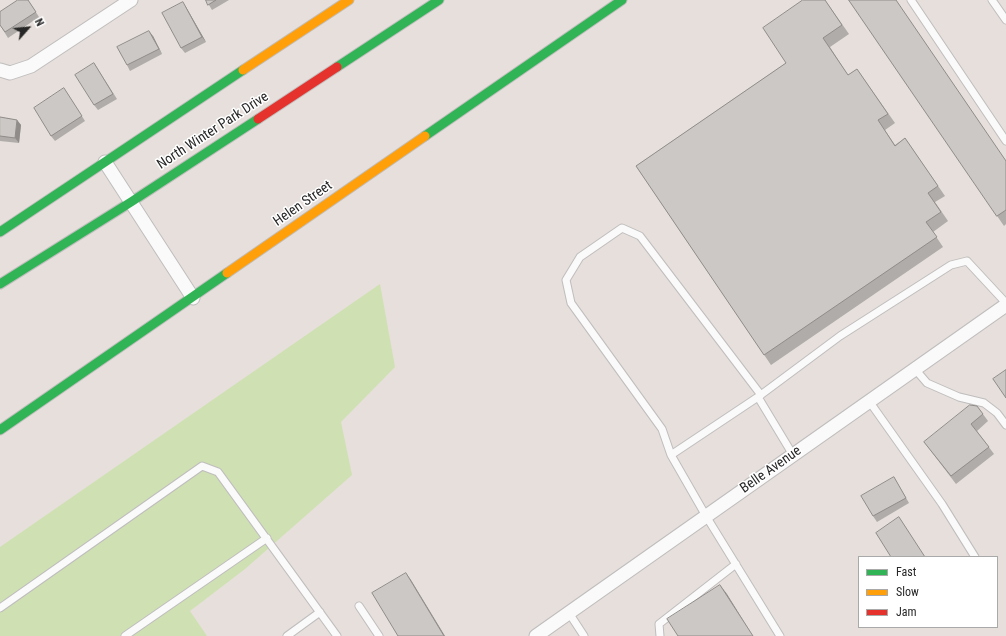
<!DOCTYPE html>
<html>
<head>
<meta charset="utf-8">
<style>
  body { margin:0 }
  #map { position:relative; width:1006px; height:636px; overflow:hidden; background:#e6dfdb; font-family:"Roboto Condensed",sans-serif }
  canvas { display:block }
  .legend { position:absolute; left:858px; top:556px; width:140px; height:72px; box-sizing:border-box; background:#fff; border:1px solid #a9a9a9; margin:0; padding:5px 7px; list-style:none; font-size:12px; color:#272727 }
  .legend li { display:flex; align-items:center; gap:8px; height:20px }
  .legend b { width:20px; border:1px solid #a9a9a9 }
  .north { position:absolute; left:8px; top:8px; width:40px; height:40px; -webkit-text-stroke:3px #fff; paint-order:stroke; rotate:63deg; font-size:11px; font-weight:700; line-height:16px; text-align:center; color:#272727 }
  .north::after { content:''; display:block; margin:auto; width:14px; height:18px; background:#272727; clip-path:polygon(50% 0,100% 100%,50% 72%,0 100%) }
</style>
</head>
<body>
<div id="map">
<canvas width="1006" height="636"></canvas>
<ul class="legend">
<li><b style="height:5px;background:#30b455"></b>Fast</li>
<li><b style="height:5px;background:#ff9f0a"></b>Slow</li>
<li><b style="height:5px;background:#e5322d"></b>Jam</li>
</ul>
<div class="north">N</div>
</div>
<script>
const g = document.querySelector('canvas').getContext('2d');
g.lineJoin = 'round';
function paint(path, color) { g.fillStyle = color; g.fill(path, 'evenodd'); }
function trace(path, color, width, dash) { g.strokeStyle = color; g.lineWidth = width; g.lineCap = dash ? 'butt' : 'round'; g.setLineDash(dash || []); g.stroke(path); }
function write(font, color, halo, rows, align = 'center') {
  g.font = font + ' "Roboto Condensed",sans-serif'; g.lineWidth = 3; g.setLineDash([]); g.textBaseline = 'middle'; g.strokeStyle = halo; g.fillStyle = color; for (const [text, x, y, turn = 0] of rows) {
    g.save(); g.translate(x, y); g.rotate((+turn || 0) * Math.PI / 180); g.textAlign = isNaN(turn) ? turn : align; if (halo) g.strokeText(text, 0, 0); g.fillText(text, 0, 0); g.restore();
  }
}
paint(new Path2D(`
  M380,284L395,367L341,422L352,475L245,569L190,611L207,636H0V547Z`), '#cfe1b2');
const lane = new Path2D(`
  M911,0L1006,141
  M992,0L1006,20
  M915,369L927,383L959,397L984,403L997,413L1006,425
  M761,395L640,236L622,228L580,257L566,280L571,303L662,429L671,455L706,516L780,636
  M758,397L793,455
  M869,401L942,504L975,557
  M671,455L758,397L840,336L951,265L967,261L1006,303
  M359,606L379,636
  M0,608L202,466L218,472L337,636
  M569,613L584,636
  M125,636L267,538
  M287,636L320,612
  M660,636L659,624L736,564`);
const street = new Path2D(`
  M0,70L10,73L31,66L131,0
  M105,162L193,298
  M536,636L1006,305`);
const fast = new Path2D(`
  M337,67L439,0
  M425,136L622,0
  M0,232L243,70
  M0,284L131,202L258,119
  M0,430L227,273`);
const slow = new Path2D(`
  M243,70L349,0
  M227,273L425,136`);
const jam = new Path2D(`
  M258,119L337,67`);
trace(lane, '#bfbdbd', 9);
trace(street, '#bfbdbd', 15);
trace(fast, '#bfbdbd', 11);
trace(slow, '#bfbdbd', 11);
trace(jam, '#bfbdbd', 11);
trace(lane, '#fbfafa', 7);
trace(street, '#fbfafa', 13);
trace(fast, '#30b455', 9);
trace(slow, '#ff9f0a', 9);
trace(jam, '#e5322d', 9);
paint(new Path2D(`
  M28,0L39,17L8,38L0,25Z
  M206,0H229L212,10Z
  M825,0L849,34L830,47L848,75L857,69L895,123L885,130L895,145L905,138L945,196L935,202L948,221L933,232L943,247L771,365L636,166L786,63Z
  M849,0L1006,161V224L1004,226Z
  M186,7L206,42L185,53L181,48Z
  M153,36L162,54L130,71L127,65Z
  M94,63L117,99L98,110L94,105Z
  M67,93L85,121L55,141L51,136Z
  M0,117L17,120L21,125L19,143L0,141Z
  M977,406L988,421L977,431L994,454L956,484L924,442Z
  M894,477L909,503L877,522L873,516Z`), '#afaca9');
paint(new Path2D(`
  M183,2L186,7L206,42L202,37Z
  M149,31L153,36L162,54L159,49Z
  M17,120L21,125L19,143L15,138Z
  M406,573L411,580L445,636H444Z
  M720,585L727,594L753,636Z`), '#8f8c8a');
const building = new Path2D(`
  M18,0H28L36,12L5,32L0,25V12Z
  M206,0H216L208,5Z
  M803,0H825L842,25L823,38L848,75L857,69L888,114L878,120L895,146L905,138L938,186L928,193L941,212L926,222L937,237L764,355L636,166L786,63L763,28Z
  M849,0H896L1006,161V210L997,216Z
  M183,2L202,37L181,48L162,13Z
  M149,31L159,49L127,65L117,47Z
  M94,63L113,94L94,105L75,75Z
  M64,88L82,116L51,136L34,108Z
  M0,117L17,120L15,138L0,136Z
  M1006,370V398L993,379Z
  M970,405L977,406L983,414L971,424L989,447L951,476L924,442Z
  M894,477L906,498L873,516L861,496Z
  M899,517L925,557H891L876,533Z
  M406,573L444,636H398L372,593Z
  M720,585L753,636H678L667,619Z`);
paint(building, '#ccc8c5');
trace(building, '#8f8c8a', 1);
write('14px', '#272727', '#fff', [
  ["North Winter Park Drive",213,131,-33],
  ["Helen Street",303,204,-35],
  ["Belle Avenue",771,470,-35]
]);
</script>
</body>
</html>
